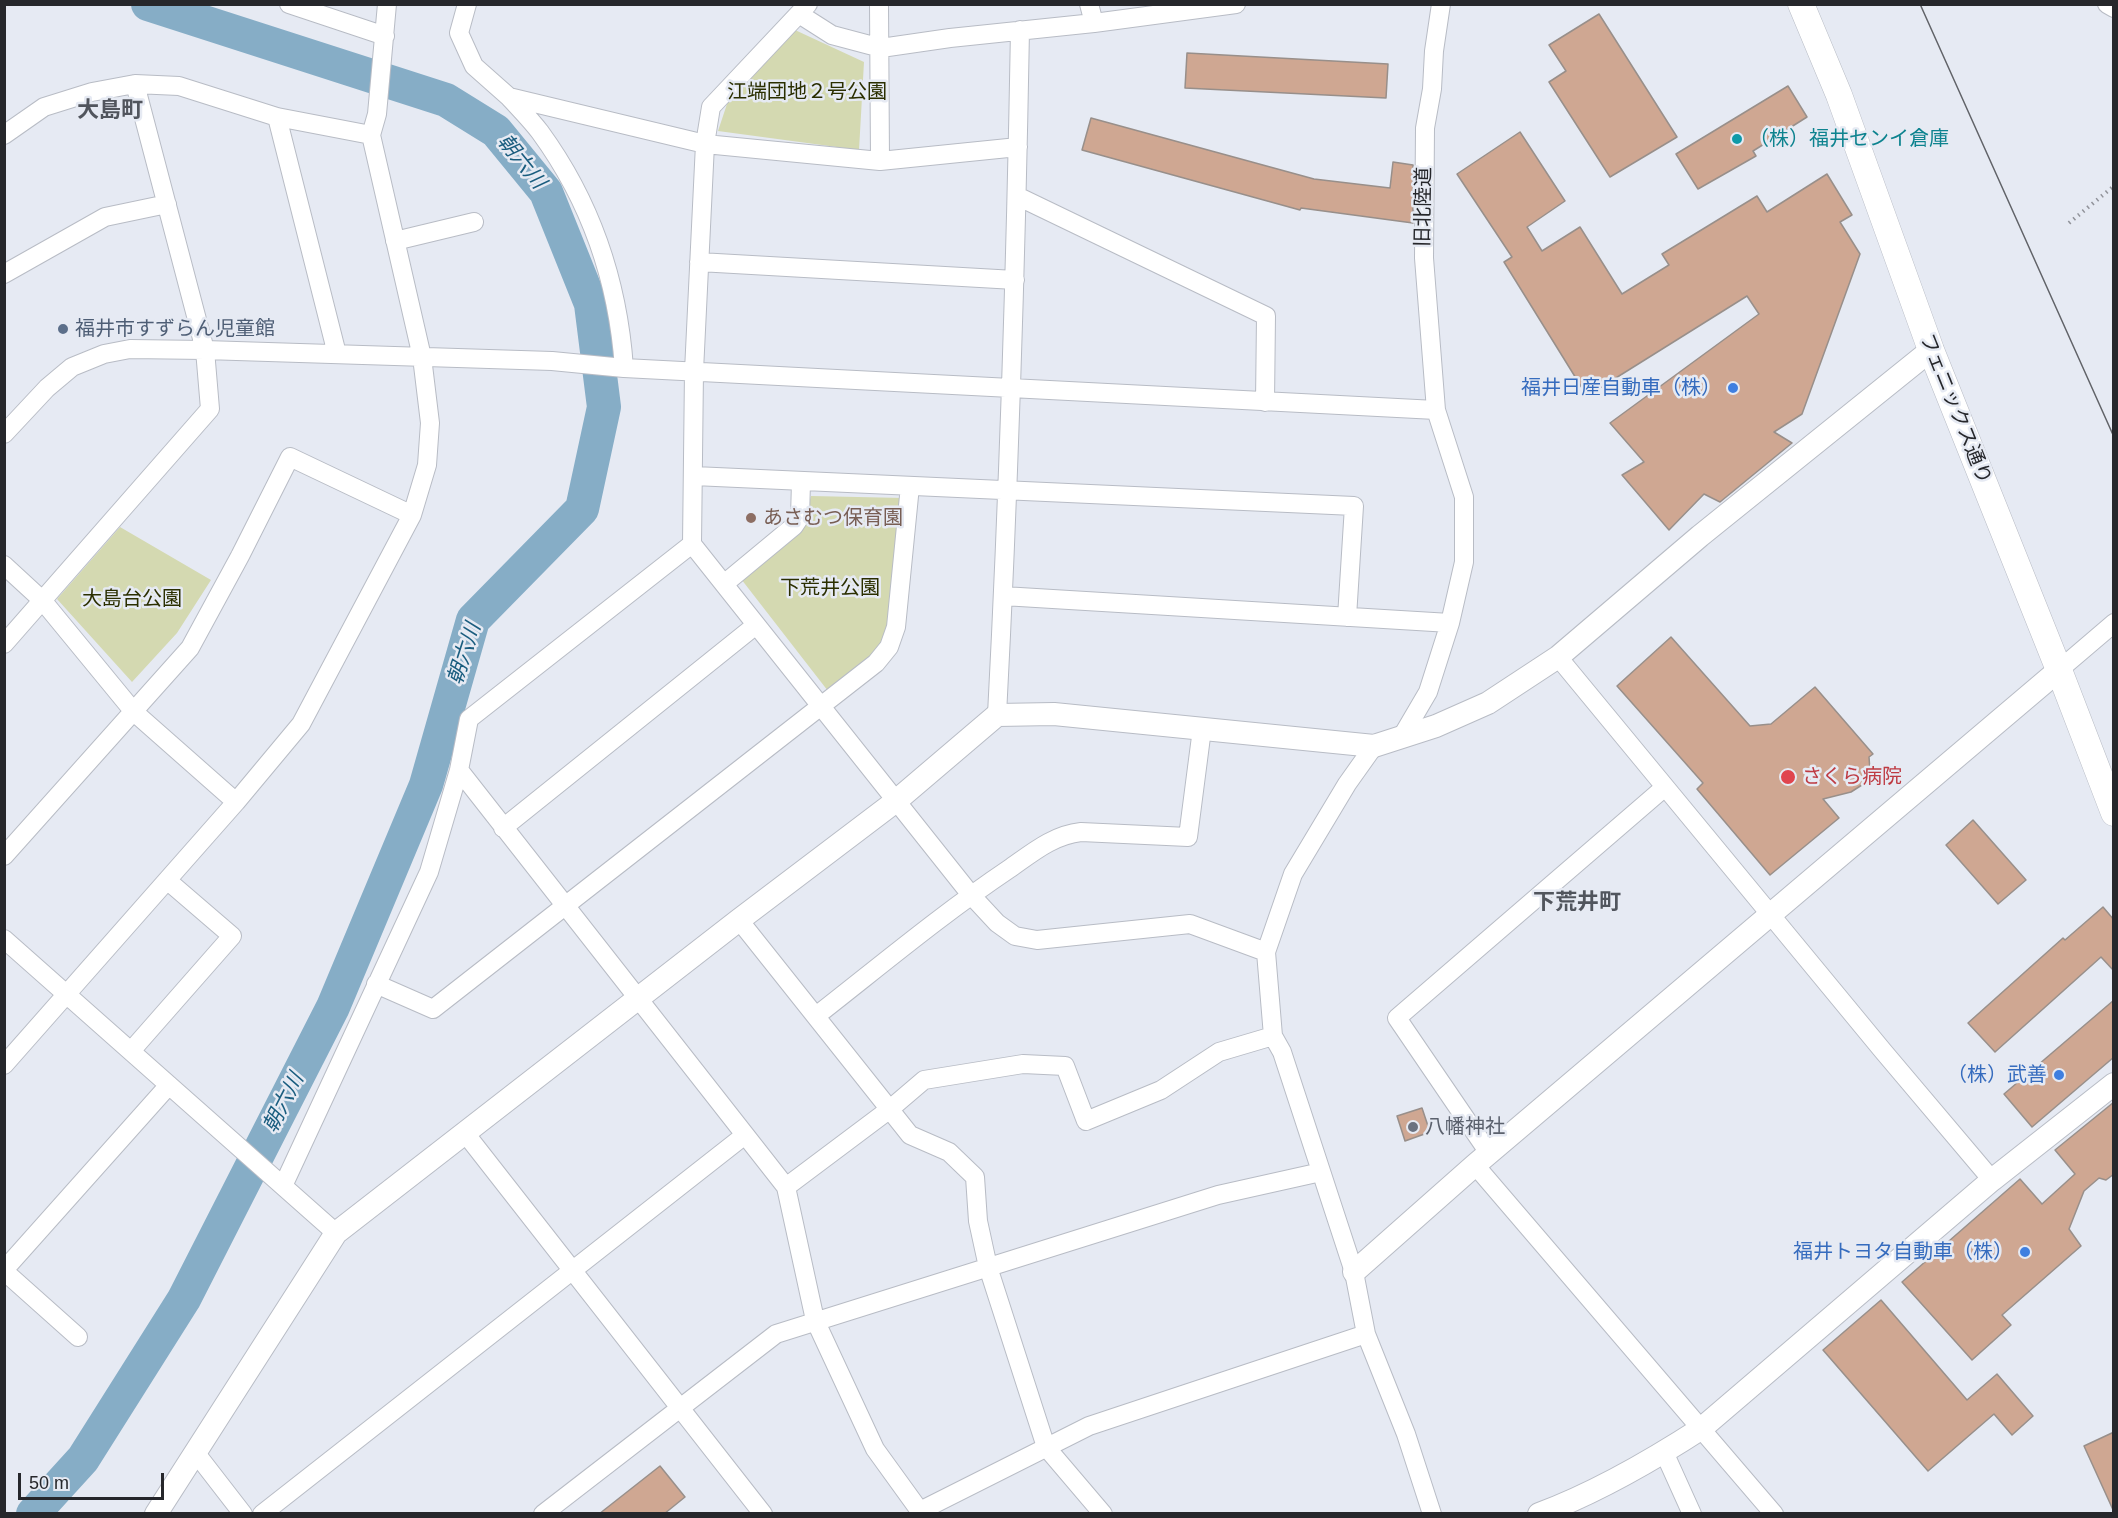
<!DOCTYPE html>
<html>
<head>
<meta charset="utf-8">
<style>
  body { margin:0 }
  #map { position:relative; width:2118px; height:1518px; overflow:hidden; background:#e6eaf3; font-family:Arial,sans-serif }
  canvas { display:block }
  .frame { position:absolute; inset:0; border:6px solid #26272b; pointer-events:none }
  .scale { position:absolute; left:18px; top:1473px; width:146px; height:27px; box-sizing:border-box; border:3px solid #26272b; border-top:0; padding-left:8px; font-size:18px; line-height:21px; white-space:nowrap; color:#26272b; -webkit-text-stroke:4px #e6eaf3; paint-order:stroke }
</style>
</head>
<body>
<div id="map">
<canvas width="2118" height="1518"></canvas>
<div class="frame"></div>
<div class="scale">50 m</div>
</div>
<script>
const g = document.querySelector('canvas').getContext('2d');
g.lineJoin = 'round';
function paint(path, color) { g.fillStyle = color; g.fill(path, 'evenodd'); }
function trace(path, color, width, dash) { g.strokeStyle = color; g.lineWidth = width; g.lineCap = dash ? 'butt' : 'round'; g.setLineDash(dash || []); g.stroke(path); }
function write(font, color, halo, rows, align = 'center') {
  g.font = font + ' Arial,"Noto Sans JP",sans-serif'; g.lineWidth = 5; g.setLineDash([]); g.textBaseline = 'middle'; g.strokeStyle = halo; g.fillStyle = color; for (const [text, x, y, turn = 0] of rows) {
    g.save(); g.translate(x, y); g.rotate((+turn || 0) * Math.PI / 180); g.textAlign = isNaN(turn) ? turn : align; if (halo) g.strokeText(text, 0, 0); g.fillText(text, 0, 0); g.restore();
  }
}
paint(new Path2D(`
  M795,30L864,62L859,150L718,131L727,104Z
  M811,496L904,498L890,627L879,650L828,691L738,575L802,527Z
  M120,527L211,580L177,633L132,682L57,599Z`), '#d4d9b1');
trace(new Path2D(`
  M33,1514L83,1459L184,1299L333,1007L426,785L473,620L582,509L604,407L591,304L546,192L496,131L446,100L148,4`), '#86adc6', 34);
const building = new Path2D(`
  M1599,14L1677,137L1610,177L1549,82L1566,71L1549,45Z
  M1187,53L1388,64L1386,98L1185,88Z
  M1788,86L1807,117L1753,151L1756,156L1698,189L1676,154Z
  M1091,118L1314,179L1390,188L1393,162L1413,165V223L1301,208L1300,210L1082,150Z
  M1520,132L1565,201L1527,227L1542,251L1580,227L1622,294L1669,265L1662,254L1757,196L1767,212L1827,174L1852,215L1840,222L1860,254L1802,414L1774,432L1792,443L1720,502L1704,494L1669,530L1622,475L1644,462L1610,423L1759,314L1747,296L1587,396L1504,262L1512,257L1457,174Z
  M1671,637L1750,726L1771,724L1815,687L1873,754L1869,757L1870,771L1865,783L1851,792L1823,799L1839,818L1770,875L1697,789L1703,783L1617,686Z
  M1973,820L2026,880L1998,904L1946,845Z
  M2103,907L2114,920V971L2101,957L1995,1052L1968,1023L2063,938L2065,940Z
  M2114,1000V1057L2032,1127L2004,1094Z
  M2114,1102V1174L2106,1180L2099,1178L2084,1191L2069,1229L2081,1246L2002,1315L2011,1325L1972,1360L1902,1282L2020,1179L2042,1204L2075,1174L2055,1150Z
  M1422,1108L1430,1132L1405,1141L1397,1116Z
  M1881,1300L1967,1400L1997,1374L2033,1416L2012,1435L1994,1414L1928,1471L1823,1350Z
  M2114,1432V1512L2084,1446Z
  M660,1466L685,1497L664,1514H599Z`);
paint(building, '#cfa792');
trace(building, '#988f8a', 1.5);
const minor = new Path2D(`
  M289,4L385,36
  M467,4L459,33L474,66L509,97L705,144L880,161L1018,147
  M808,4L711,107L705,144L694,371L692,544L971,895L997,923L1015,936L1037,940L1190,924L1266,952
  M879,4L880,161
  M1089,4L1094,23
  M2107,4L2114,8
  M799,14L832,35L881,48L950,38L1094,23L1236,4
  M509,97C519,108 531,120 540,132C591,202 618,281 624,368
  M277,117L337,354
  M4,135L44,107L92,92L135,84L179,86L277,117L371,135
  M1017,196L1266,316L1265,402
  M395,241L474,222
  M699,262L1015,280
  M4,274L105,217L167,204
  M4,434L47,388L72,367L104,354L130,349L205,350L552,361L624,368L1436,410
  M694,476L1354,506L1347,617
  M4,565L42,600L134,712L236,802
  M724,584L794,526L800,517L801,482
  M1003,596L1450,623
  M4,644L210,409L205,350L135,84
  M1558,657L1883,1051L1992,1180
  M2059,670L2114,623
  M997,715C1009,486 1016,258 1020,30
  M1401,738L1428,692L1450,623L1464,562V497L1436,410L1424,258L1425,128L1432,89L1434,51L1441,4
  M1374,746L1347,784L1293,874L1266,952L1273,1036L1282,1052L1354,1272L1366,1334L1406,1434L1432,1514
  M459,770L786,1187L815,1320L875,1449L922,1514
  M503,828L756,625
  M4,856L190,648L240,556L290,457L412,515
  M739,920L910,1135L949,1152L975,1177L978,1221L988,1267L1046,1447L1103,1514
  M4,939L336,1233
  M376,984L433,1009L876,663L889,647L896,627L910,486
  M816,1016C880,966 942,914 1009,869C1032,853 1053,835 1081,832L1188,837L1202,729
  M131,1051L232,936L168,881
  M4,1065L236,802L301,724L412,515L427,465L430,423L422,357L371,135L377,114L387,4
  M465,1133L763,1514
  M1489,1153L1397,1018L1665,787
  M1475,1165L1774,1514
  M283,1186L429,872L459,770L469,719L692,544
  M786,1187L890,1109L924,1080L1023,1064L1065,1066L1086,1121L1161,1090L1219,1052L1273,1036
  M4,1270L169,1085
  M4,1271L78,1337
  M195,1452L243,1514
  M1664,1452L1692,1514
  M920,1511L1089,1426L1366,1334
  M262,1514L745,1135
  M543,1514L776,1334L1218,1195L1321,1172`);
const tertiary = new Path2D(`
  M1354,1272L1475,1165L2059,670
  M156,1514L336,1233L739,920L896,801L997,715L1054,714L1374,746L1436,726L1488,703L1558,657L1700,536L1931,350
  M1539,1514C1596,1493 1651,1461 1702,1428L1992,1180L2114,1084`);
const secondary = new Path2D(`
  M1801,4L1839,95L1931,350L2059,670L2114,813`);
trace(minor, '#b8bcc5', 20);
trace(tertiary, '#b8bcc5', 24);
trace(secondary, '#b8bcc5', 27);
trace(new Path2D(`
  M2069,223L2114,186`), '#91939a', 4, [1.5, 4.5]);
trace(minor, '#fff', 18);
trace(tertiary, '#fff', 22);
trace(secondary, '#fff', 26);
trace(new Path2D(`
  M1920,4L2114,437`), '#616368', 1.5);
for (const [x, y, r, color] of [
  [1737,139,6,"#0f9aa8"],
  [63,329,6,"#5c6f8a"],
  [1733,388,6,"#3f7fe0"],
  [751,518,6,"#8d6e63"],
  [1788,777,8,"#e0444e"],
  [2059,1075,6,"#3f7fe0"],
  [1413,1127,6,"#6b7280"],
  [2025,1252,6,"#3f7fe0"]
]) { const dot = new Path2D(); dot.arc(x, y, r, 0, 2 * Math.PI); g.fillStyle = color; g.fill(dot); trace(dot, '#e6eaf3', 2); }
write('20px', '#2b2f00', '#e6eaf3', [
  ["江端団地２号公園",807,92],
  ["下荒井公園",830,588],
  ["大島台公園",132,599]
]);
write('20px', '#0d838f', '#e6eaf3', [
  ["（株）福井センイ倉庫",1749,139]
], 'left');
write('20px', '#26272b', '#e6eaf3', [
  ["旧北陸道",1424,207,-89],
  ["フェニックス通り",1955,409,68]
]);
write('20px', '#4e5e75', '#e6eaf3', [
  ["福井市すずらん児童館",75,329]
], 'left');
write('20px', '#366cbe', '#e6eaf3', [
  ["福井日産自動車（株）",1721,388],
  ["（株）武善",2047,1075],
  ["福井トヨタ自動車（株）",2013,1252]
], 'right');
write('20px', '#785e54', '#e6eaf3', [
  ["あさむつ保育園",763,518]
], 'left');
write('20px', '#be3a42', '#e6eaf3', [
  ["さくら病院",1802,777]
], 'left');
write('20px', '#5b616d', '#e6eaf3', [
  ["八幡神社",1425,1127]
], 'left');
write('italic 21px', '#1a5d7f', '#e6eaf3', [
  ["朝六川",521,162,51],
  ["朝六川",465,654,-72],
  ["朝六川",284,1103,-63]
]);
write('bold 22px', '#51555d', '#e6eaf3', [
  ["大島町",110,111],
  ["下荒井町",1577,903]
]);
</script>
</body>
</html>
